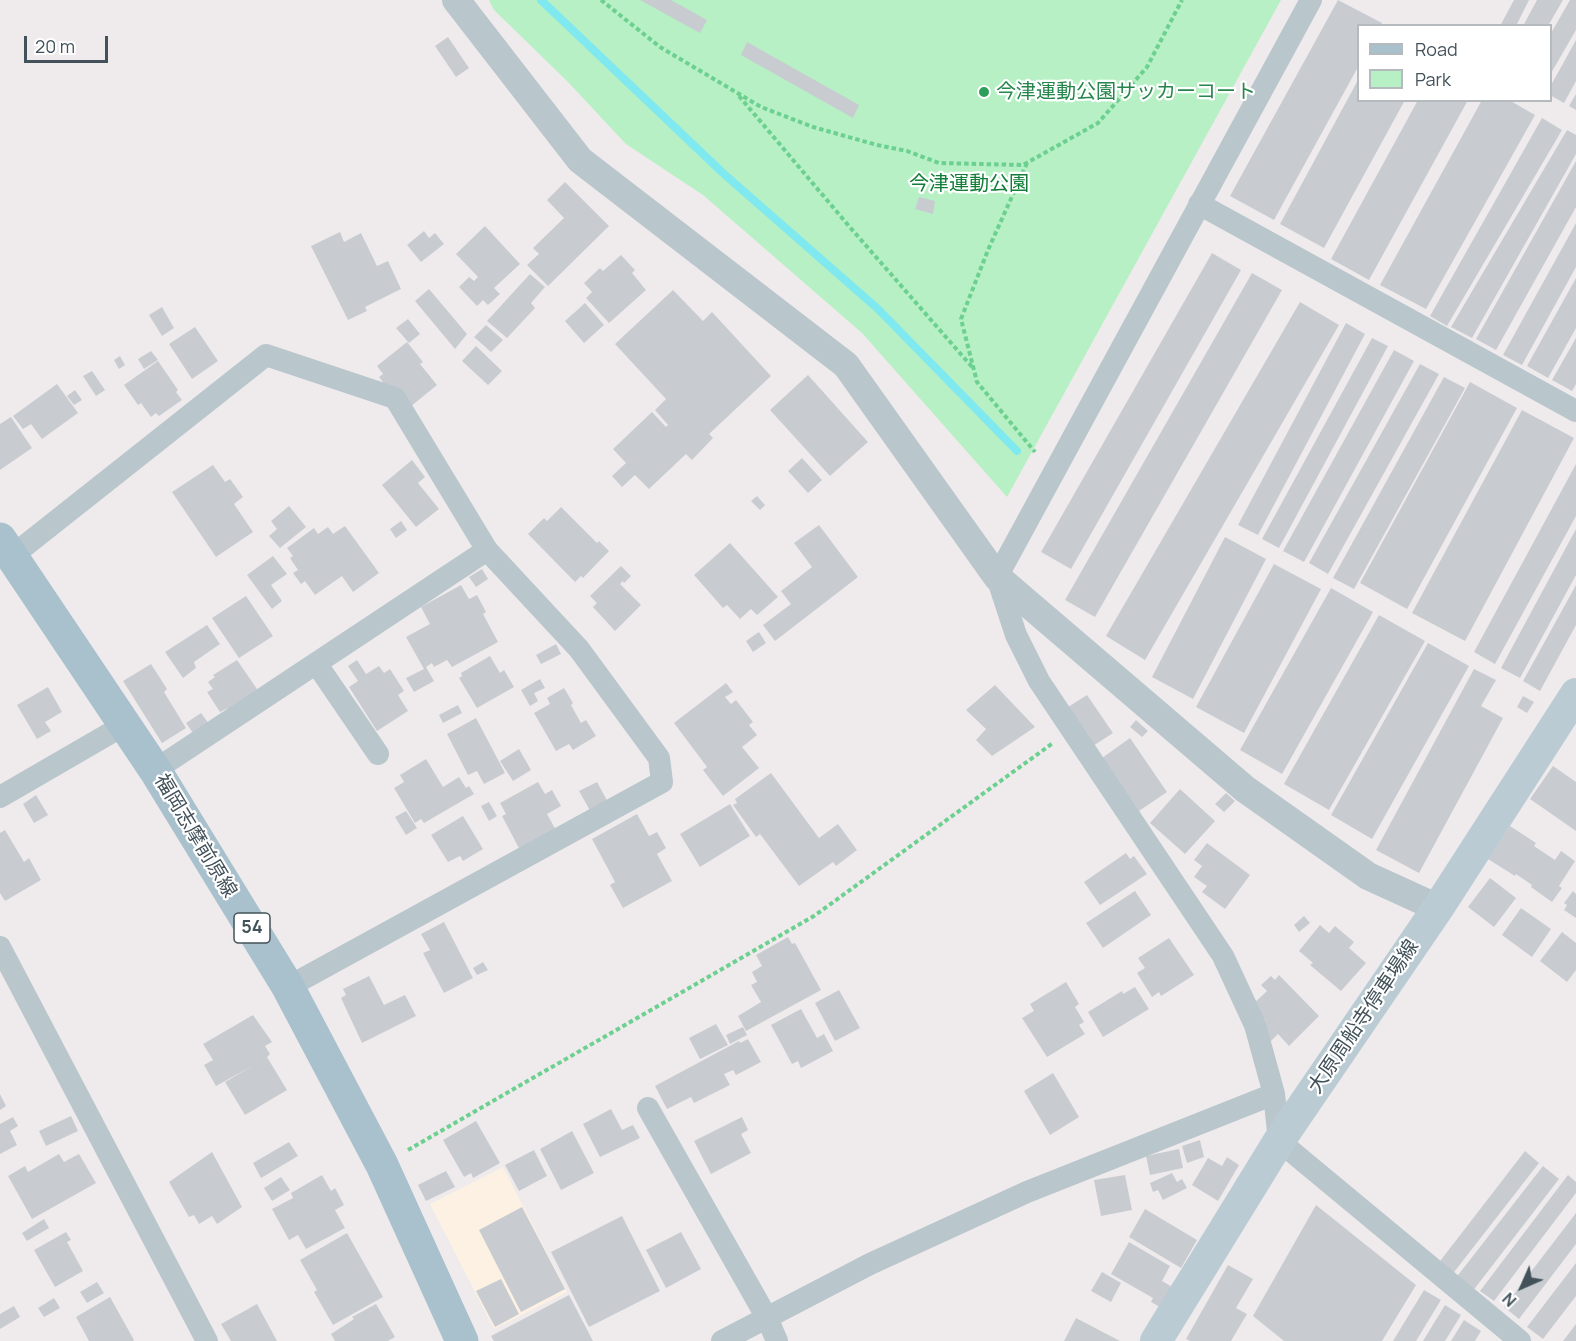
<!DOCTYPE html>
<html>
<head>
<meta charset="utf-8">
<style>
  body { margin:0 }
  #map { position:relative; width:1576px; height:1341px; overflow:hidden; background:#efebec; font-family:Manrope,sans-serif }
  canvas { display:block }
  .legend { position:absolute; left:1357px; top:24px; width:195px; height:78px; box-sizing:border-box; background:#fff; border:2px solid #b4babd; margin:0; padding:8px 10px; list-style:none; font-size:18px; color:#43525a }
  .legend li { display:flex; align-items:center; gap:12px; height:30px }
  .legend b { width:30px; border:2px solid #b4babd }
  .north { position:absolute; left:1492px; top:1257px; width:60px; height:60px; -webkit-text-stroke:4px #fff; paint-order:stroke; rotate:225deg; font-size:16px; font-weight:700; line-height:24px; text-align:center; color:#43525a }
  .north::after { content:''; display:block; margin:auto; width:21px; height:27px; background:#43525a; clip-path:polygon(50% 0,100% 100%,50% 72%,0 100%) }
  .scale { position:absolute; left:24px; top:36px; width:84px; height:27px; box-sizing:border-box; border:3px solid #43525a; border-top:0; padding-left:8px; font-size:18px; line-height:21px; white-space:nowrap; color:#43525a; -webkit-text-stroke:4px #fff; paint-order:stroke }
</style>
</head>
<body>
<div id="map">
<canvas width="1576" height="1341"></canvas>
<ul class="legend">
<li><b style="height:8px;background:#a9c0cd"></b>Road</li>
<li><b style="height:16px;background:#b6f0c4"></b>Park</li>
</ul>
<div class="north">N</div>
<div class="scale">20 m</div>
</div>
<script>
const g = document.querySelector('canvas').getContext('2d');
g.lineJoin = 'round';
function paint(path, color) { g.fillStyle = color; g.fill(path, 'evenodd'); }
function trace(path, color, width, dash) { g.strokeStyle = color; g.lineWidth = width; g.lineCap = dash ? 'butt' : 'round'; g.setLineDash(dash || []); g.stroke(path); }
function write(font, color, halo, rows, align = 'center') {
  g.font = font + ' Manrope,"Noto Sans JP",sans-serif'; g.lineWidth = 4.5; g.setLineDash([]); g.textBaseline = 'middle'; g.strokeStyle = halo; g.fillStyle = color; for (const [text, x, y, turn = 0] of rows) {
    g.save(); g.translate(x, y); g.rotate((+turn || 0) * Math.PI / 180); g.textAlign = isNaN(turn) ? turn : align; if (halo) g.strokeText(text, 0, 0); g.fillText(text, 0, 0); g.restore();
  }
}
paint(new Path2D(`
  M503,1167L567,1292L494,1329L430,1204Z`), '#fcf1e2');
paint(new Path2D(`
  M489,0H1281L1007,497L862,333L703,195L626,144L567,81L494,10Z`), '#b6f0c4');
trace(new Path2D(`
  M541,0L724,174L878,309L1017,451`), '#80e9f0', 8);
paint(new Path2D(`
  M640,0H671L707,20L700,33Z
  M1338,0L1382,23L1381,26H1358V67L1274,220L1230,196Z
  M1514,0H1529L1516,26H1500Z
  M1537,0H1563L1548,26H1523Z
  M1570,0H1576V30L1550,75V35Z
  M448,37L469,68L456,77L435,46Z
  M1576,40V81L1564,103L1550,95V87Z
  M747,42L859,105L853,118L741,55Z
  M1358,80V100H1405L1324,248L1280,224Z
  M1576,94V110L1569,106Z
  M1418,100H1468L1369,280L1331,259Z
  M1482,100H1509L1535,115L1426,309L1380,285Z
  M1542,118L1562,130L1447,326L1430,316Z
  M1567,130L1576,135V154L1472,338L1451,327Z
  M1576,161V207L1496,350L1476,339Z
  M565,182L609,226L548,286L527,265L539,254L533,248L564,218L547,200Z
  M919,197L935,201L933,214L915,209Z
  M1576,223V267L1522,365L1503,355Z
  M485,226L520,264L494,288L500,294L488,305L483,300L477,306L459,287L469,277L474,281L478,277L456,254Z
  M424,231L429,238L435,233L444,244L421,262L407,245Z
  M340,232L344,242L361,233L377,266L388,261L401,289L365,307L367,311L348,320L311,246Z
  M1212,253L1241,270L1071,569L1041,552Z
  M621,255L635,270L632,273L646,290L609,323L586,298L592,292L584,283L600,268L603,271Z
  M1252,273L1282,290L1095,617L1065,600Z
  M530,274L545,287L531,303L535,308L507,338L487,321Z
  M1576,278V328L1548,378L1527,366Z
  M429,289L467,334L455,349L415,301Z
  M673,290L703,321L712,312L771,376L709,434L713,438L692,460L686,454L649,489L635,475L622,487L612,476L626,463L613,449L652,412L666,427L668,425L655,410L666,399L615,344Z
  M1300,302L1339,325L1145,660L1106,636Z
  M585,303L604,325L584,343L565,321Z
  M162,307L174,328L162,336L149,315Z
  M408,319L420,334L409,343L396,328Z
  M1346,323L1365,334L1258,535L1238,525Z
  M486,325L503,340L491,352L474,337Z
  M195,327L218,361L192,379L169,344Z
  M1372,338L1388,346L1279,548L1262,539Z
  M1576,338V384L1572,391L1552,380Z
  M407,342L423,362L420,364L437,385L405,411L379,377L383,374L377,366Z
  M476,346L502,371L488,385L462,361Z
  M1394,350L1414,361L1304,562L1283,551Z
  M151,351L158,360L144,369L138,359Z
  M120,356L125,365L119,369L114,360Z
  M158,361L178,390L176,392L182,400L159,416L156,413L151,417L141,403L138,405L124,385Z
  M1420,364L1439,374L1328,574L1309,563Z
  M92,371L105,390L96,396L83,376Z
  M808,375L868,442L830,476L770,410Z
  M1444,377L1465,388L1354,589L1333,578Z
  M1470,382L1517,408L1407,609L1360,583Z
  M57,384L78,413L42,439L31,424L23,429L13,416Z
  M75,390L82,400L74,405L67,396Z
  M1522,410L1574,438L1465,641L1412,613Z
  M11,417L32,448L0,470V424Z
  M802,458L822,480L808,493L788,471Z
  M412,460L425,477L418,483L439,509L416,527L382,485Z
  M1576,464V516L1495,664L1474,652Z
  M213,465L225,482L230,479L243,497L234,504L253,532L216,557L172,492Z
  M757,496L765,505L760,510L751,501Z
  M289,506L306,527L280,548L269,536L277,529L271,521Z
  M561,507L597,543L599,541L609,551L583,578L581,576L575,582L528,534L544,518L547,521Z
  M401,521L407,530L396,538L390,529Z
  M819,525L858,577L775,641L763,625L791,604L781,591L812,567L794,543Z
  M345,526L379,573L353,592L342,576L315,595L305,581L301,584L293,573L298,570L290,558L293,556L287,548L314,528L318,534L328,527L333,534Z
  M1576,529V575L1520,678L1501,668Z
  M1225,537L1266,559L1193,699L1152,677Z
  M730,543L778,597L757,615L751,609L740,619L727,605L723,608L694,575Z
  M273,556L287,574L271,585L282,601L272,609L247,575Z
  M1274,564L1321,589L1244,733L1196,707Z
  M621,566L631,576L624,583L623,581L620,584L641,605L615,631L593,607L597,603L590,596Z
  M482,569L488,579L476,587L469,577Z
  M461,585L469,599L477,595L486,612L483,614L498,642L452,667L447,660L434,667L432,663L426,667L434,681L414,692L406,678L424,669L406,637L430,624L421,607Z
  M1576,585V625L1540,691L1523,681Z
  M1331,588L1373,612L1282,774L1240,750Z
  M246,596L273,636L239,658L212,618Z
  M1379,615L1425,641L1329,810L1284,784Z
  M207,625L220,644L194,662L196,668L183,678L165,652Z
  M759,632L766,643L753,652L746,641Z
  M1428,643L1469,666L1372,839L1331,815Z
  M556,644L561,654L541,664L536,655Z
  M490,656L500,673L504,670L514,687L477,708L459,678L462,676L461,673Z
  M237,660L257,689L230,711L228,708L220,712L207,692L213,689L208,682L215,677L213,675Z
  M357,660L366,674L379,666L384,673L390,669L404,691L398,695L408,711L377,731L349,687L358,681L348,666Z
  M151,664L167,689L164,692L186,728L162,743L123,681Z
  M1474,669L1496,680L1481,706L1503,718L1419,873L1376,850Z
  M540,679L545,688L534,693L538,701L530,706L521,690Z
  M726,683L733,692L725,697L731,704L736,700L753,722L749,725L757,735L742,747L759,768L723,796L703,770L707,767L674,723Z
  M995,685L1035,727L992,756L976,740L986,729L966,710Z
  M48,687L62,712L45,722L51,731L37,739L17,705Z
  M564,688L573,703L571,705L581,723L586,720L596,736L573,750L569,744L556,751L534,713L550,704L547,698Z
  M1087,695L1113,733L1093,746L1068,707Z
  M1523,696L1534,702L1527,713L1517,707Z
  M458,705L462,713L443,723L439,715Z
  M201,713L210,725L195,736L186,723Z
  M476,718L505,773L484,784L477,771L468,775L447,734Z
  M1136,720L1148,731L1142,737L1130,727Z
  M1130,738L1167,792L1139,811L1102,758Z
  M519,749L531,770L513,781L500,761Z
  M426,759L443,787L459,777L466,788L469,786L474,794L424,823L421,819L415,823L394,788L404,782L400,775Z
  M1553,766L1576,782V831L1530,799Z
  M771,773L819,838L838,824L857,850L836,866L833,862L799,886L760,834L756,837L733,805L737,803L735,799Z
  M538,782L545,794L552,790L561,806L547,814L557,832L521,852L502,816L506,814L500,803Z
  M597,782L609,804L592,814L579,791Z
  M1180,789L1215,821L1185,854L1150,823Z
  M1226,793L1235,801L1224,812L1215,804Z
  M36,795L48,815L34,823L23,804Z
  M489,802L497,816L489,821L481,806Z
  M730,804L750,836L700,867L680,834Z
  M406,811L417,828L406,835L395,817Z
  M637,814L649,836L657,832L666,848L657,854L672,881L623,908L610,885L615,882L592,839Z
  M463,816L483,849L463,861L460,856L448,862L431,835Z
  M1510,826L1536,843L1534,846L1555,860L1561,851L1575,861L1559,886L1562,888L1552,902L1531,887L1532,885L1516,874L1515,876L1488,859Z
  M5,830L24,862L29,858L41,880L5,901L0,893V833Z
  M1207,843L1250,875L1225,909L1202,892L1207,886L1194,877L1202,866L1194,860Z
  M1126,853L1130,859L1134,856L1147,874L1100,905L1084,882Z
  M1490,878L1516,898L1494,927L1468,907Z
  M1135,891L1151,915L1103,948L1086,923Z
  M1573,891L1576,894V918L1564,910L1567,905L1564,903Z
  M1521,908L1551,929L1532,957L1502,935Z
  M1304,916L1310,923L1299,932L1294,925Z
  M444,922L473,978L444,993L423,953L430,950L421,934Z
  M1320,925L1329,933L1335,926L1354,942L1349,948L1366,963L1341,991L1310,965L1313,963L1299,951Z
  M1562,932L1576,943V970L1567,982L1540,961Z
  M788,937L792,944L795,943L821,990L746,1031L738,1016L761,1002L751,985L757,982L752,972L762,966L756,955Z
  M1169,938L1194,975L1161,996L1159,992L1152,997L1137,973L1145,968L1138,958Z
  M483,962L488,970L477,975L473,968Z
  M1279,975L1319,1016L1289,1046L1278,1034L1271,1041L1258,1028L1266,1021L1251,1006L1267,991L1261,985L1271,976L1275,980Z
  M369,976L384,1005L405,995L416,1016L362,1043L341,998L346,995L343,989Z
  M1066,982L1079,1004L1075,1007L1084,1022L1079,1025L1085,1034L1047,1057L1022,1018L1034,1011L1030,1004Z
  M1135,987L1149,1009L1103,1037L1088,1012L1122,991L1123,994Z
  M839,990L860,1028L835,1041L815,1003Z
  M801,1009L817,1038L824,1034L833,1051L801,1068L798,1061L792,1064L771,1025Z
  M253,1015L272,1042L265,1046L270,1054L267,1057L287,1090L245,1115L225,1082L254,1065L216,1086L204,1065L213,1060L203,1044Z
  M716,1024L728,1045L700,1059L689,1038Z
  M743,1027L747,1035L730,1044L726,1035Z
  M748,1039L761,1062L736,1075L733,1070L724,1074L730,1085L694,1103L691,1097L667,1109L655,1086L739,1041L740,1043Z
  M1053,1073L1079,1117L1050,1135L1024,1091Z
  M0,1094L6,1106L0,1110Z
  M611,1109L622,1130L633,1125L640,1138L600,1157L583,1124Z
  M71,1116L78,1131L46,1146L39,1131Z
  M13,1117L18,1126L10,1131L17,1145L0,1154V1124Z
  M742,1117L748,1130L741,1134L751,1153L711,1174L694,1141Z
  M476,1121L500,1163L473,1178L471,1173L464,1177L443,1140Z
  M572,1131L594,1173L561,1190L540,1149Z
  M1200,1140L1204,1157L1187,1163L1182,1146Z
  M289,1142L298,1156L261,1178L253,1163Z
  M1179,1149L1183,1168L1150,1175L1146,1156Z
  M534,1150L547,1176L519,1191L505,1165Z
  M1525,1151L1539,1163L1451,1276L1437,1265Z
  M212,1152L242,1207L217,1224L212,1216L199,1224L194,1215L189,1217L169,1182Z
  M59,1154L64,1162L79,1154L96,1183L32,1219L8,1176L25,1166L28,1172Z
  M1227,1157L1239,1165L1218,1201L1192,1185L1208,1158L1222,1166Z
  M1543,1166L1559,1179L1472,1292L1455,1279Z
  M446,1171L455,1187L426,1201L418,1185Z
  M1172,1173L1177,1182L1182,1179L1187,1188L1163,1200L1158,1190L1153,1192L1150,1183Z
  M322,1175L331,1191L335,1188L344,1205L335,1210L345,1228L306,1249L298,1235L289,1240L272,1209L293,1198L291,1193Z
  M1125,1175L1132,1210L1101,1216L1094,1180Z
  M1568,1175L1576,1182V1193L1494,1301L1480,1291Z
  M281,1177L290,1190L272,1201L264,1188Z
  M1316,1205L1416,1285L1382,1341H1284L1253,1316Z
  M522,1207L565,1289L521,1312L479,1230Z
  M1145,1209L1197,1240L1181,1268L1129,1237Z
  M1576,1213V1244L1519,1319L1504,1307Z
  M622,1216L660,1291L589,1327L551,1252Z
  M44,1219L49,1228L27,1241L22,1233Z
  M66,1232L71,1240L67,1242L83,1271L55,1287L34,1250Z
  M681,1232L701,1269L666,1288L646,1250Z
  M347,1233L383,1297L333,1325L314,1292L317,1290L300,1260Z
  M1129,1242L1170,1266L1162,1281L1174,1288L1162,1308L1151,1302L1153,1298L1111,1274Z
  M1576,1263V1296L1543,1339L1527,1327Z
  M1228,1265L1253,1279L1236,1308L1247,1314L1231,1341H1190L1186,1339Z
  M1102,1272L1121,1283L1111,1302L1091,1291Z
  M501,1279L519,1314L495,1327L476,1291Z
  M97,1282L104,1293L87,1303L80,1292Z
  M1424,1290L1441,1300L1416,1341H1393Z
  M569,1295L593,1341H494L491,1336Z
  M110,1297L134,1340L133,1341H89L76,1317Z
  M54,1298L60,1308L44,1317L38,1308Z
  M257,1304L277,1341H231L221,1324Z
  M376,1304L395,1337L388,1341H335L331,1334L354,1319L352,1317Z
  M1445,1305L1461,1315L1445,1341H1423Z
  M14,1306L20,1317L0,1329V1314Z
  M1076,1318L1120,1341H1064Z
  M1464,1320L1481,1331L1475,1341H1451Z
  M1576,1324V1341H1563Z`), '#c8ccd1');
trace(new Path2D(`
  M601,0L660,47L761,107L813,127L877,145L907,151L939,163L1023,165L1098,123L1147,67L1182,0
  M739,96L848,225L973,368
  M1027,163L988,250L961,319L977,382L1035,452
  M408,1150L814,916L1053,743`), '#6cd090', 4, [4.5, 3]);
trace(new Path2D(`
  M1311,0L997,577L1016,635L1039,681L1223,956L1255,1025L1274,1094L1279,1141L1520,1341
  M1199,204L1576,411
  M12,556L266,355L395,398L487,550L579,649L659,758L662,782L288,987
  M316,663L378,754
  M155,770L487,550
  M0,797L126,724
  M0,947L207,1341
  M648,1108L767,1318L777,1341
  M722,1341L870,1264L1027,1192L1274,1094`), '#b9c6cc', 22);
trace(new Path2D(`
  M456,0L580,160L846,365L997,577L1245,789L1368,876L1438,908`), '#b9c6cc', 28);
trace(new Path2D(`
  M1156,1341L1279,1141L1438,908L1576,694`), '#bbcbd4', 32);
trace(new Path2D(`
  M0,539L155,770L288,987L382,1165L462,1341`), '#a9c0cd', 33);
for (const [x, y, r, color] of [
  [984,92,6,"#2e9e5b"]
]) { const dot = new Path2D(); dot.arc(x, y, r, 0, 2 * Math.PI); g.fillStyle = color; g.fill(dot); trace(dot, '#fff', 2); }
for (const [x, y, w] of [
  [252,928,36]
]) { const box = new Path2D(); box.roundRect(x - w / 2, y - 15, w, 30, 4.5); g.fillStyle = '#fff'; g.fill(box); trace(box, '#43525a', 1.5); }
write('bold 18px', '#43525a', null, [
  ["54",252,928]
]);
write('20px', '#27864d', '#fff', [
  ["今津運動公園サッカーコート",996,92]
], 'left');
write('20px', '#117e38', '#fff', [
  ["今津運動公園",969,184]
]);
write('20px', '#43525a', '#fff', [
  ["福岡志摩前原線",195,836,59],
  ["大原周船寺停車場線",1364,1017,-56]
]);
</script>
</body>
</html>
